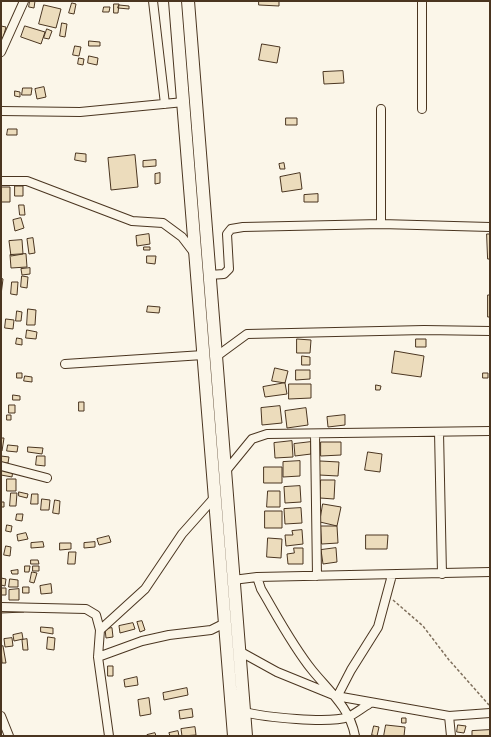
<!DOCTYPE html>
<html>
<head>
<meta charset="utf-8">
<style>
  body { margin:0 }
  #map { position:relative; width:491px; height:737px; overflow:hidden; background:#fbf6e9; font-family:"Golos Text",sans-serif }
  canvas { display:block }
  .frame { position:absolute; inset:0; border:2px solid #4a3520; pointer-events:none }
</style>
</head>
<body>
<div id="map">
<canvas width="491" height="737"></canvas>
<div class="frame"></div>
</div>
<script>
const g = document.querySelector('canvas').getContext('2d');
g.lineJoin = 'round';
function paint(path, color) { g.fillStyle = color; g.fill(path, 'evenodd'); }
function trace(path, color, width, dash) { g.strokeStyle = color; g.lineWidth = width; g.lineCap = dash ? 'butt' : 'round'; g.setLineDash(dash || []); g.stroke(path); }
const building = new Path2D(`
  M30,1H35L34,8L29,7Z
  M259,1H279V6L259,5Z
  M72,3L76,4L74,14L69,13Z
  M114,4H119L118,13H114Z
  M44,5L61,9L56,28L39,24Z
  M119,5L129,6V9L118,8Z
  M104,7H110L109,12H103Z
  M62,23L67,24L65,37L60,36Z
  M1,26L6,27L2,42H1Z
  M25,26L45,32L41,44L21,37Z
  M47,29L52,31L49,39L44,38Z
  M89,41L100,42V46H89Z
  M262,44L280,47L277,63L259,60Z
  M75,46L81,47L79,56L73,55Z
  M89,56L98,58L97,65L88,63Z
  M79,58L84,59L83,65L78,64Z
  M343,71L344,83L324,84L323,72Z
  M44,87L46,97L37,99L35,89Z
  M23,88H32L31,95H22Z
  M15,91L20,92V97L15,96Z
  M286,118H297V125H286Z
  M8,129H17V135H7Z
  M76,153L86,154V162L75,160Z
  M135,155L138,187L111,190L108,158Z
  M156,160V166L143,167V161Z
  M284,163L285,169H280L279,164Z
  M160,173V183L155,184V174Z
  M300,173L302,189L282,192L280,177Z
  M15,186H23V196H15Z
  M1,187H10V202H1Z
  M318,194V202H304V195Z
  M19,205H24L25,215H20Z
  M21,218L24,228L15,231L13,220Z
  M149,234L150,244L137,246L136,236Z
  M487,234H490V259H488Z
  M33,238L35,253L29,254L27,239Z
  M22,240L23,254L11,256L9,241Z
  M144,247H150V250H144Z
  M26,254L27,267L11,268L10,255Z
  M147,256H156L155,264L147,263Z
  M30,268V274L22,275L21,269Z
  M22,276L28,277L27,288L21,287Z
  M1,278L3,279L1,295Z
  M12,282H18L17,295L11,294Z
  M488,295H490V317H488Z
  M148,306L160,307L159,313L147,312Z
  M28,309L36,310L35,325H27Z
  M17,311L22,312L21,321H16Z
  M6,319L14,320L13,329L5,328Z
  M27,330L37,332L36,339L26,338Z
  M17,338L22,339V345L16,344Z
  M297,339L311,340L310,353H297Z
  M416,339H426V347H416Z
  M395,351L424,356L421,377L392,373Z
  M302,356L310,357V365H302Z
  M275,368L288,371L285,383L272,381Z
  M296,370H310V379L296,380Z
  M17,373H22V378H17Z
  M483,373H488V378H483Z
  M25,376L32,377V382L24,381Z
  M285,383L287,394L265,397L263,387Z
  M289,384H311V398L289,399Z
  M376,385L381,386L380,390H376Z
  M13,395L20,396V400H13Z
  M79,402H84V411H79Z
  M9,405H15V413H9Z
  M280,406L282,423L262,425L261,408Z
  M306,408L308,425L287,428L285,411Z
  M7,415H11V420H7Z
  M345,415V425L328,427L327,417Z
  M1,438H4L2,451H1Z
  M292,441L293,457L275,458L274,443Z
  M311,442V454L295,456L294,444Z
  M321,442H341V455L321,456Z
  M8,445L18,446L17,452L7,451Z
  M28,447L43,448L42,454L28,452Z
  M368,452L382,454L380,472L365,470Z
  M1,456L9,457L8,463H1Z
  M37,456H45V466L36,465Z
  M300,461V476L283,477V462Z
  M320,461L339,462L338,476L319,475Z
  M2,467L13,469L12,477L1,475Z
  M264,467H282V483H264Z
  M7,479H16V491H7Z
  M321,480H335L334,499L320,498Z
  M300,486L301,502L285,503L284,487Z
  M268,491H280V507H267Z
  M19,492L28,494L27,498L19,496Z
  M11,493H17L16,506H10Z
  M32,494H38V504H31Z
  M42,499L50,500L49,510H41Z
  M55,500L60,501L59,514L53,513Z
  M1,502H4V507H1Z
  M323,504L341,507L337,526L320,522Z
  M301,508L302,523L285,524L284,509Z
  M265,511H282V528H265Z
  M17,514H23L22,521L16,520Z
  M7,525L12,526L11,532L6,531Z
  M321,526H337L338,543L322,544Z
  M302,530L303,544L286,546L285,535H293L292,531Z
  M26,533L28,539L18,541L17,535Z
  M366,535H388L387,549H366Z
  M109,536L111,542L99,545L97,539Z
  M268,538L282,539L281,558L267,557Z
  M43,542L44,547L31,548V543Z
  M95,542V547L84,548V543Z
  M60,543H71V549L60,550Z
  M6,546L11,547L10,556L4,555Z
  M294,548H303V564H288L287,554L294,553Z
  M336,548L337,562L323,564L321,550Z
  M69,552H76L75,564H68Z
  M31,560H38L39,564H31Z
  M25,566H30L29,572H25Z
  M33,566H39V571H33Z
  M18,570V574H12L11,571Z
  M32,572L37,573L34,583L30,582Z
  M1,578L6,579L5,586L1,585Z
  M10,579L18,580V587H9Z
  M51,584L52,593L41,594L40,586Z
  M23,587H29V593H23Z
  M1,588H6V595H1Z
  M19,589V600H9V590Z
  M24,607V612L1,613V609Z
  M142,621L145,630L140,632L137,622Z
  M133,623L135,629L120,633L119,626Z
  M41,627L53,628V634L41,632Z
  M112,628L113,637L106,638L105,629Z
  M22,633L23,639L14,641L13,635Z
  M48,637L55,638L54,650L47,649Z
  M12,638L13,646L5,647L4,639Z
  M27,639L28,650H23L22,640Z
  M3,646L6,663H2L1,647Z
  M108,666H113V676H108Z
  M137,677L138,685L125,687L124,680Z
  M187,688L188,695L164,700L163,693Z
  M149,698L151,714L140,716L138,700Z
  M192,709L193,717L180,719L179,711Z
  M402,718H406V723H402Z
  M386,725L405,727L404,736H384Z
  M458,725L466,726L464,733L457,732Z
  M374,726L379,727L377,736L372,735Z
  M195,727L196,735L182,736L181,729Z
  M490,730V736H472V731Z
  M178,731L179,736H170L169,733Z
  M155,733L156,736H147V735Z`);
paint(building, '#ecdcbc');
trace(building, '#4a3520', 1);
const minor = new Path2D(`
  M153,1L165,104
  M1,52L24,1
  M381,109V224
  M422,109V1
  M1,111L80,112L184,102
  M1,181H27L132,221L163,223L182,237L195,254
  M209,275L224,274L229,269L227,234L231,229L243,227L381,224L490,227
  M217,356L247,334L424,330L490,331
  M65,364L203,355
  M439,432L442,574
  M315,434L317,576
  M1,466L47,478
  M225,472L252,439L267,434L490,431
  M257,577L261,589C277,616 292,645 312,670C329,691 350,708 355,736
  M233,580L257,577L490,572
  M1,607L86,609L96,615L100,630
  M239,651L277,672L336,696L449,716L490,713
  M98,657L142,641L169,635L211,630L225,623
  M337,697L351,670L378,627L392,575
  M244,712C264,717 329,724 348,717C355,714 362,708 369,704
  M1,716L9,736
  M449,716L451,736
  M109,736L98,657L100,630L145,589L182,534L214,498`);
const primary = new Path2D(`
  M175,1L234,736
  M188,1L246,736`);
trace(minor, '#4a3520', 10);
trace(primary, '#4a3520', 14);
trace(new Path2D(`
  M393,600L423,626L449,660L489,705`), '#7f6f5c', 1.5, [3, 2]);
trace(minor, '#fbf6e9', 8);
trace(primary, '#fbf6e9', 12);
</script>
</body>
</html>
